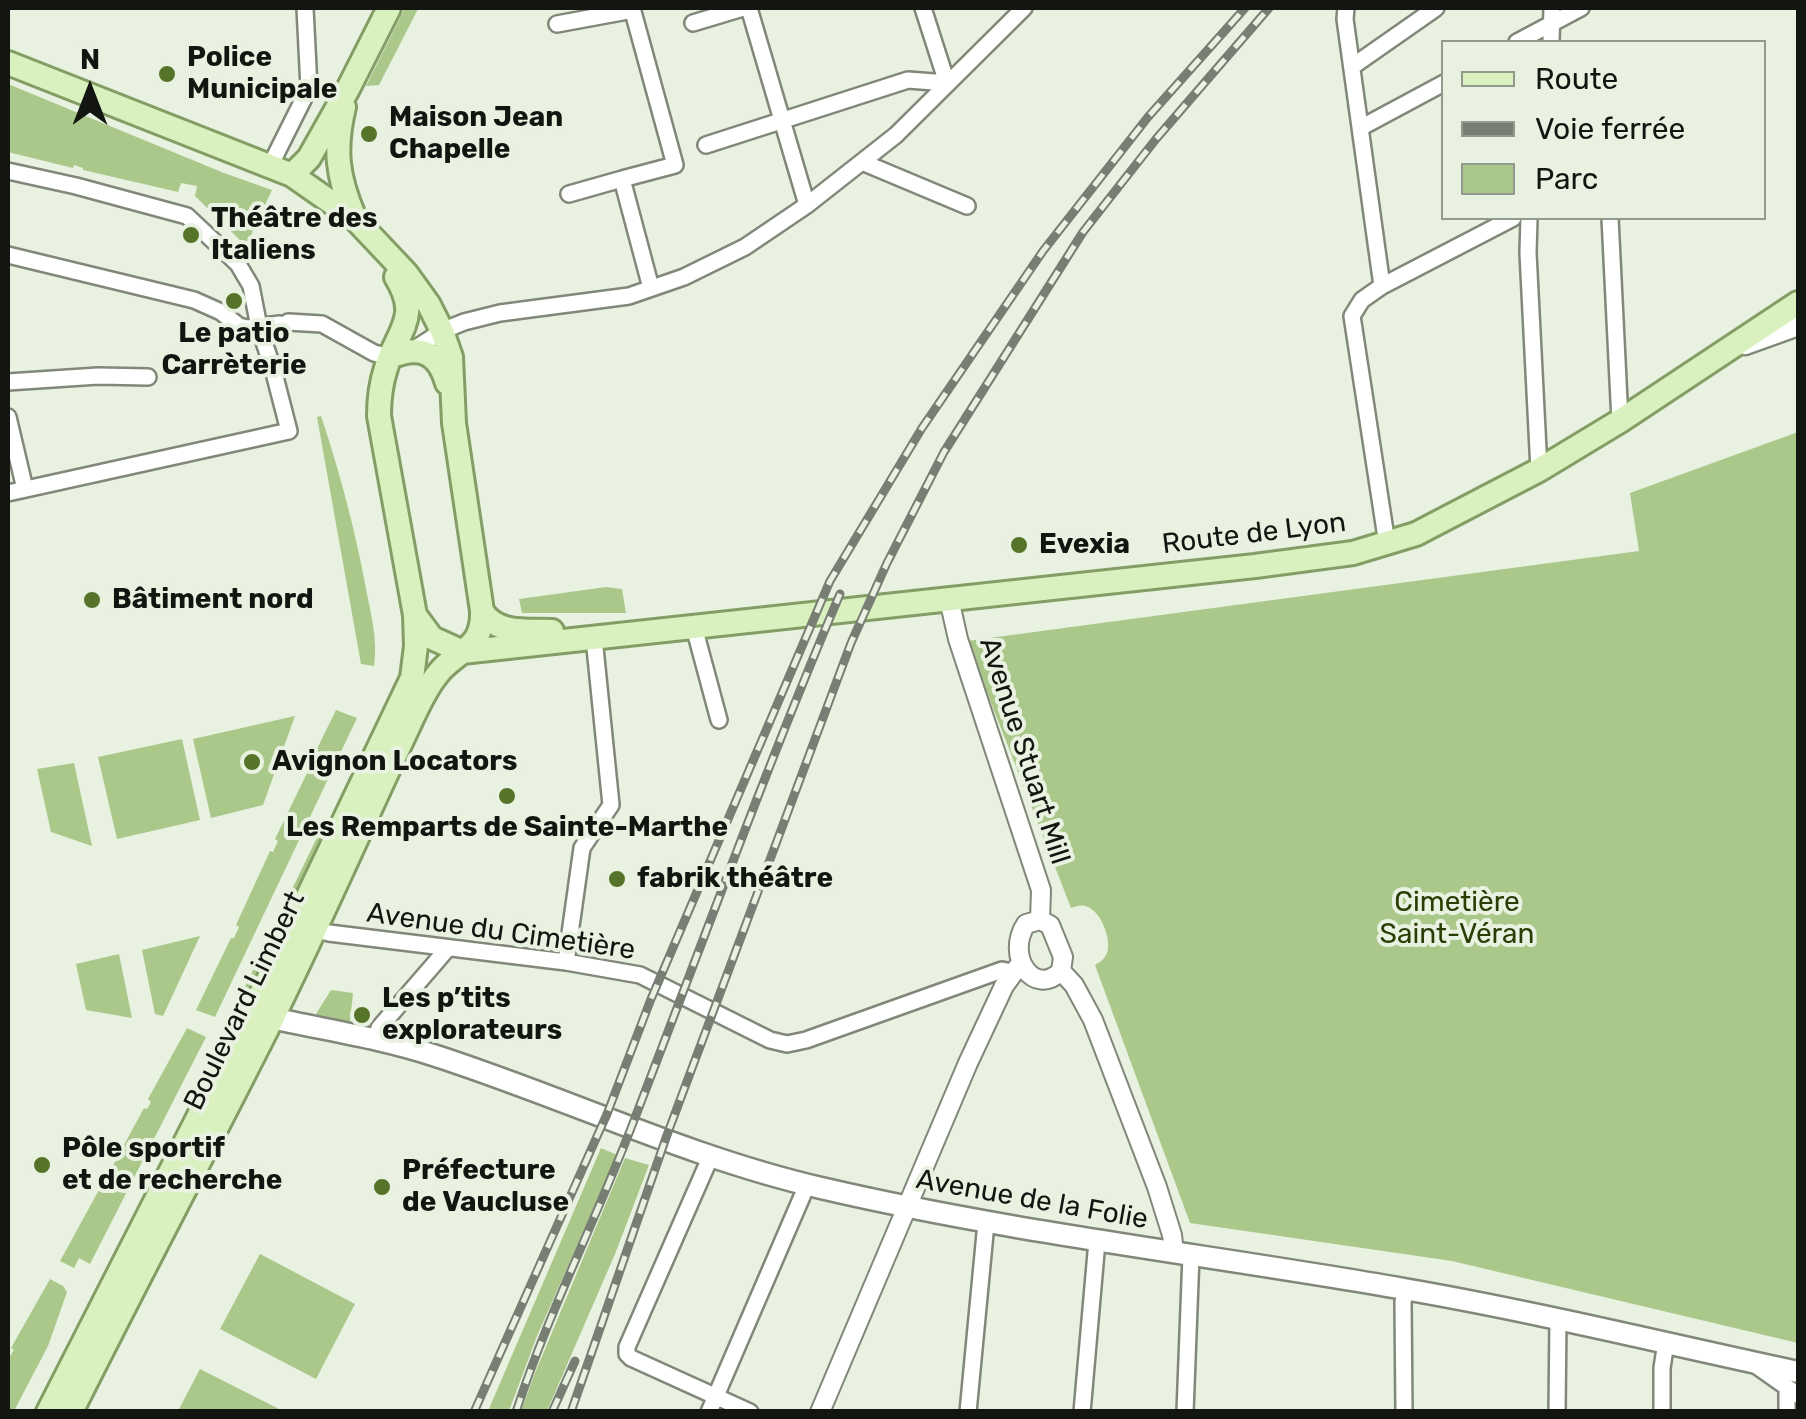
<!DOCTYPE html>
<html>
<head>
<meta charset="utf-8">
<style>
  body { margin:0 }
  #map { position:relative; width:1806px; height:1419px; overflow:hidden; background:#e9f1e1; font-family:Rubik,sans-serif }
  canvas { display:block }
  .frame { position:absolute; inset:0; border:10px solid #121510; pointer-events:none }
  .legend { position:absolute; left:1441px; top:40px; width:325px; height:180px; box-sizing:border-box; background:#e9f1e1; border:2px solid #93998d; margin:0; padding:12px 18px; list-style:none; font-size:30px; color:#121510 }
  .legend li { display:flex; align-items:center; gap:20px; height:50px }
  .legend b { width:50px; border:2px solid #93998d }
  .north { position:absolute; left:40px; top:40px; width:100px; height:100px; -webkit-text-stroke:8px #e9f1e1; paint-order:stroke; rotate:0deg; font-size:28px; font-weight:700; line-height:40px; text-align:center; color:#121510 }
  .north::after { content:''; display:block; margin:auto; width:35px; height:45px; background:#121510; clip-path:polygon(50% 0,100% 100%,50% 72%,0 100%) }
</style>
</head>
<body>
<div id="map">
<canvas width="1806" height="1419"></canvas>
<div class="frame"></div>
<ul class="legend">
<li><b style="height:12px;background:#d9f1be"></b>Route</li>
<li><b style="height:12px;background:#787e73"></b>Voie ferrée</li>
<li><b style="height:28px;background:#abc88b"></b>Parc</li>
</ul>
<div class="north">N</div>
</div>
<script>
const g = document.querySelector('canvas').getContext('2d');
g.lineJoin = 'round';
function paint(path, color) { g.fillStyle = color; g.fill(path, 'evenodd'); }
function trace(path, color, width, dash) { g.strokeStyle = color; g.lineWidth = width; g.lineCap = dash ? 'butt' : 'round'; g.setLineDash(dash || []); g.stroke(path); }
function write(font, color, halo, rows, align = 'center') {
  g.font = font + ' Rubik,sans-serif'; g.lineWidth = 8; g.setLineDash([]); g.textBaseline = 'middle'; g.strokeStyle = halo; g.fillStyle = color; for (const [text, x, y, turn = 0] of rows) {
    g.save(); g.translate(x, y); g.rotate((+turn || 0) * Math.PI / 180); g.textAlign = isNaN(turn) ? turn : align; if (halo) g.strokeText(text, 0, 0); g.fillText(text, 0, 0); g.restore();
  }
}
paint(new Path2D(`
  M405,8H421L418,9L379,85L366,86Z
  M8,84L224,173L272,190L246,246L195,196L197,186L181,183L178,192L83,170V168L74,165L73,168L8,152Z
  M321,416C340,473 355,529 366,589C371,614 378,640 374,666L361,664L317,417Z
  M1798,432V1343L1452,1261L1190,1223L1095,965C1101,961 1104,960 1107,953C1112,940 1101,912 1088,907C1081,904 1078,906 1071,908L967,641L1639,551L1630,493Z
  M606,587L622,589L626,613H522L519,599Z
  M336,710L357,718L215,1017L196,1010L231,938H234L239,927L236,925L270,851L273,852L278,841L275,839L308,771H311L316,762L312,759Z
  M295,716L263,805L211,818L193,739Z
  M182,739L200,820L117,839L98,757Z
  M74,763L92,846L51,832L37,769Z
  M323,825L330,829L233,1034L223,1032Z
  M200,936L163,1016L155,1014L142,950Z
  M119,954L132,1018L86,1010L76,964Z
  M331,990L353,993L350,1022L324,1018L316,1014Z
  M187,1028L206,1037L90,1264L79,1258L74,1268L60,1261L100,1188L103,1189L107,1182L105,1180L144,1108L147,1109L151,1102L148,1099Z
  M601,1148L617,1155L537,1336L509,1411H488Z
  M625,1158L649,1165L615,1254L547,1411H521L535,1373Z
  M260,1254L355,1304L316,1379L220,1329Z
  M50,1279L63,1286L67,1292L48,1346L14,1411H8V1359L14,1350L11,1348Z
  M200,1369L283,1411H178Z`), '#abc88b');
const minor = new Path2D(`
  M632,8L675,165L622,179L651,288
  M749,8L807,205
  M1346,8L1345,19L1382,286
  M693,23L743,8
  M557,24L633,10
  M1517,42L1581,8
  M1551,42L1552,8
  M1353,66L1436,8
  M1362,127L1444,83
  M706,145L908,80L947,83L923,8
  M862,162L967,206
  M270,166L309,88L305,8
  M8,171L76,186L187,216L238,264L251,286L259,327L273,369L289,431L8,493
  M569,194L622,179
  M1529,218L1528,253L1539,470
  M1610,218L1620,421
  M8,255L194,300L221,312L239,326L247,328L280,324
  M288,322L322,324L374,353L390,357
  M413,350L442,331L464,322L500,313L629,296L684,277L745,247L807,205L896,135L1024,8
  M8,382L98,376L148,377
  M8,417L25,489
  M1387,544L1352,316L1362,300L1382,286L1513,218
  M694,627L719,720
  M315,930L329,933L566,962L640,975L770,1040L787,1044L806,1040L1002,970L1012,972
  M566,962L582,848L611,805L594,638
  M376,1038L379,1028L448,948
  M710,1158L627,1347V1354L631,1358L750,1412
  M1754,1364L1798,1395
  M1787,1388V1412
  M709,1412L807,1185
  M968,1412L986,1223
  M1082,1412L1097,1241
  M1185,1412L1191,1255
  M1404,1412L1403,1302L1406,1289
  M1557,1412L1558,1318
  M1662,1412V1368L1666,1342`);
const tertiary = new Path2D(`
  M949,599L958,639L1041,890L1040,920
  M1040,920L1050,925L1063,957L1061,971C1034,998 1005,956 1026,924Z
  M1061,971L1074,985L1093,1020L1157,1187L1172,1235L1174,1252
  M820,1412L968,1063L1004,986L1020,964`);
const secondary = new Path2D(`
  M1745,344L1798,325
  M258,1023L272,1018C326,1030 381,1038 433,1055C564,1097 687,1157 821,1188C1014,1233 1210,1255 1404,1289C1537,1312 1667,1344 1798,1372`);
const primary = new Path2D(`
  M8,63L292,175L355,219L406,273L429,305L442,331L451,357L454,423L482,611C483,647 462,648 441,670C425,688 414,715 404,736C360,830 318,926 272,1019C206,1150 137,1280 71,1412
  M344,107C334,149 337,176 354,216
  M292,175L309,158L348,89L389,8
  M390,357C419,345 438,351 447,383
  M482,611C497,635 527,630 552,631
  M415,615L432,638L463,652
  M462,652L1255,566L1353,553L1416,534L1539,470L1620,421L1798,303
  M48,1412L267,982L412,678L416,646L415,615L379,416C379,399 381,383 386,368C398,329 421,318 396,277`);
trace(minor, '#818879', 20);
trace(tertiary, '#818879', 22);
trace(secondary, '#818879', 25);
trace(primary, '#839e64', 28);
trace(minor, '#fff', 15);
trace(tertiary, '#fff', 18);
trace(secondary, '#fff', 20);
trace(primary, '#d9f1be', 22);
const rail = new Path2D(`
  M474,1412L607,1114L651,999L830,581L922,428L1043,251L1148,117L1245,8
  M516,1412C548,1313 596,1220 633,1123C701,947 766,768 840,594
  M552,1412L575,1361
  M571,1412L667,1135L851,643L887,563L944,452L1083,232L1156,139L1269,8`);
trace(rail, '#787e73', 9);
trace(rail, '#e9f1e1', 5, [15]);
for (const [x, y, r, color] of [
  [167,74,10,"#55742a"],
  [369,134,10,"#55742a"],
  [191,235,10,"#55742a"],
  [234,301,10,"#55742a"],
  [1019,545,10,"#55742a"],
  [92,600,10,"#55742a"],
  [252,762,10,"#55742a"],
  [507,796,10,"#55742a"],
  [617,879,10,"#55742a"],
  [362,1015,10,"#55742a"],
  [42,1165,10,"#55742a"],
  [382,1187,10,"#55742a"]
]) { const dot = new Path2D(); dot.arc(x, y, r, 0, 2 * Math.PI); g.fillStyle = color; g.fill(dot); trace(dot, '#e9f1e1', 4); }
write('bold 28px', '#121510', '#e9f1e1', [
  ["Police",187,58],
  ["Municipale",187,90],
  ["Maison Jean",389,118],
  ["Chapelle",389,150],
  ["Théâtre des",211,219],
  ["Italiens",211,251],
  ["Le patio",234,334,"center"],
  ["Carrèterie",234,366,"center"],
  ["Evexia",1039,545],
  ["Bâtiment nord",112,600],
  ["Avignon Locators",272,762],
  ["Les Remparts de Sainte-Marthe",507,828,"center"],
  ["fabrik théâtre",637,879],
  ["Les p’tits",382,999],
  ["explorateurs",382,1031],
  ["Pôle sportif",62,1149],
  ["et de recherche",62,1181],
  ["Préfecture",402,1171],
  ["de Vaucluse",402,1203]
], 'left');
write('28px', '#121510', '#e9f1e1', [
  ["Route de Lyon",1254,534,-7],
  ["Avenue Stuart Mill",1024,751,72],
  ["Avenue du Cimetière",501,932,8],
  ["Boulevard Limbert",245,1001,-64],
  ["Avenue de la Folie",1032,1200,10]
]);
write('28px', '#293e04', '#e9f1e1', [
  ["Cimetière",1457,903],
  ["Saint-Véran",1457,935]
]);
</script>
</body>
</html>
